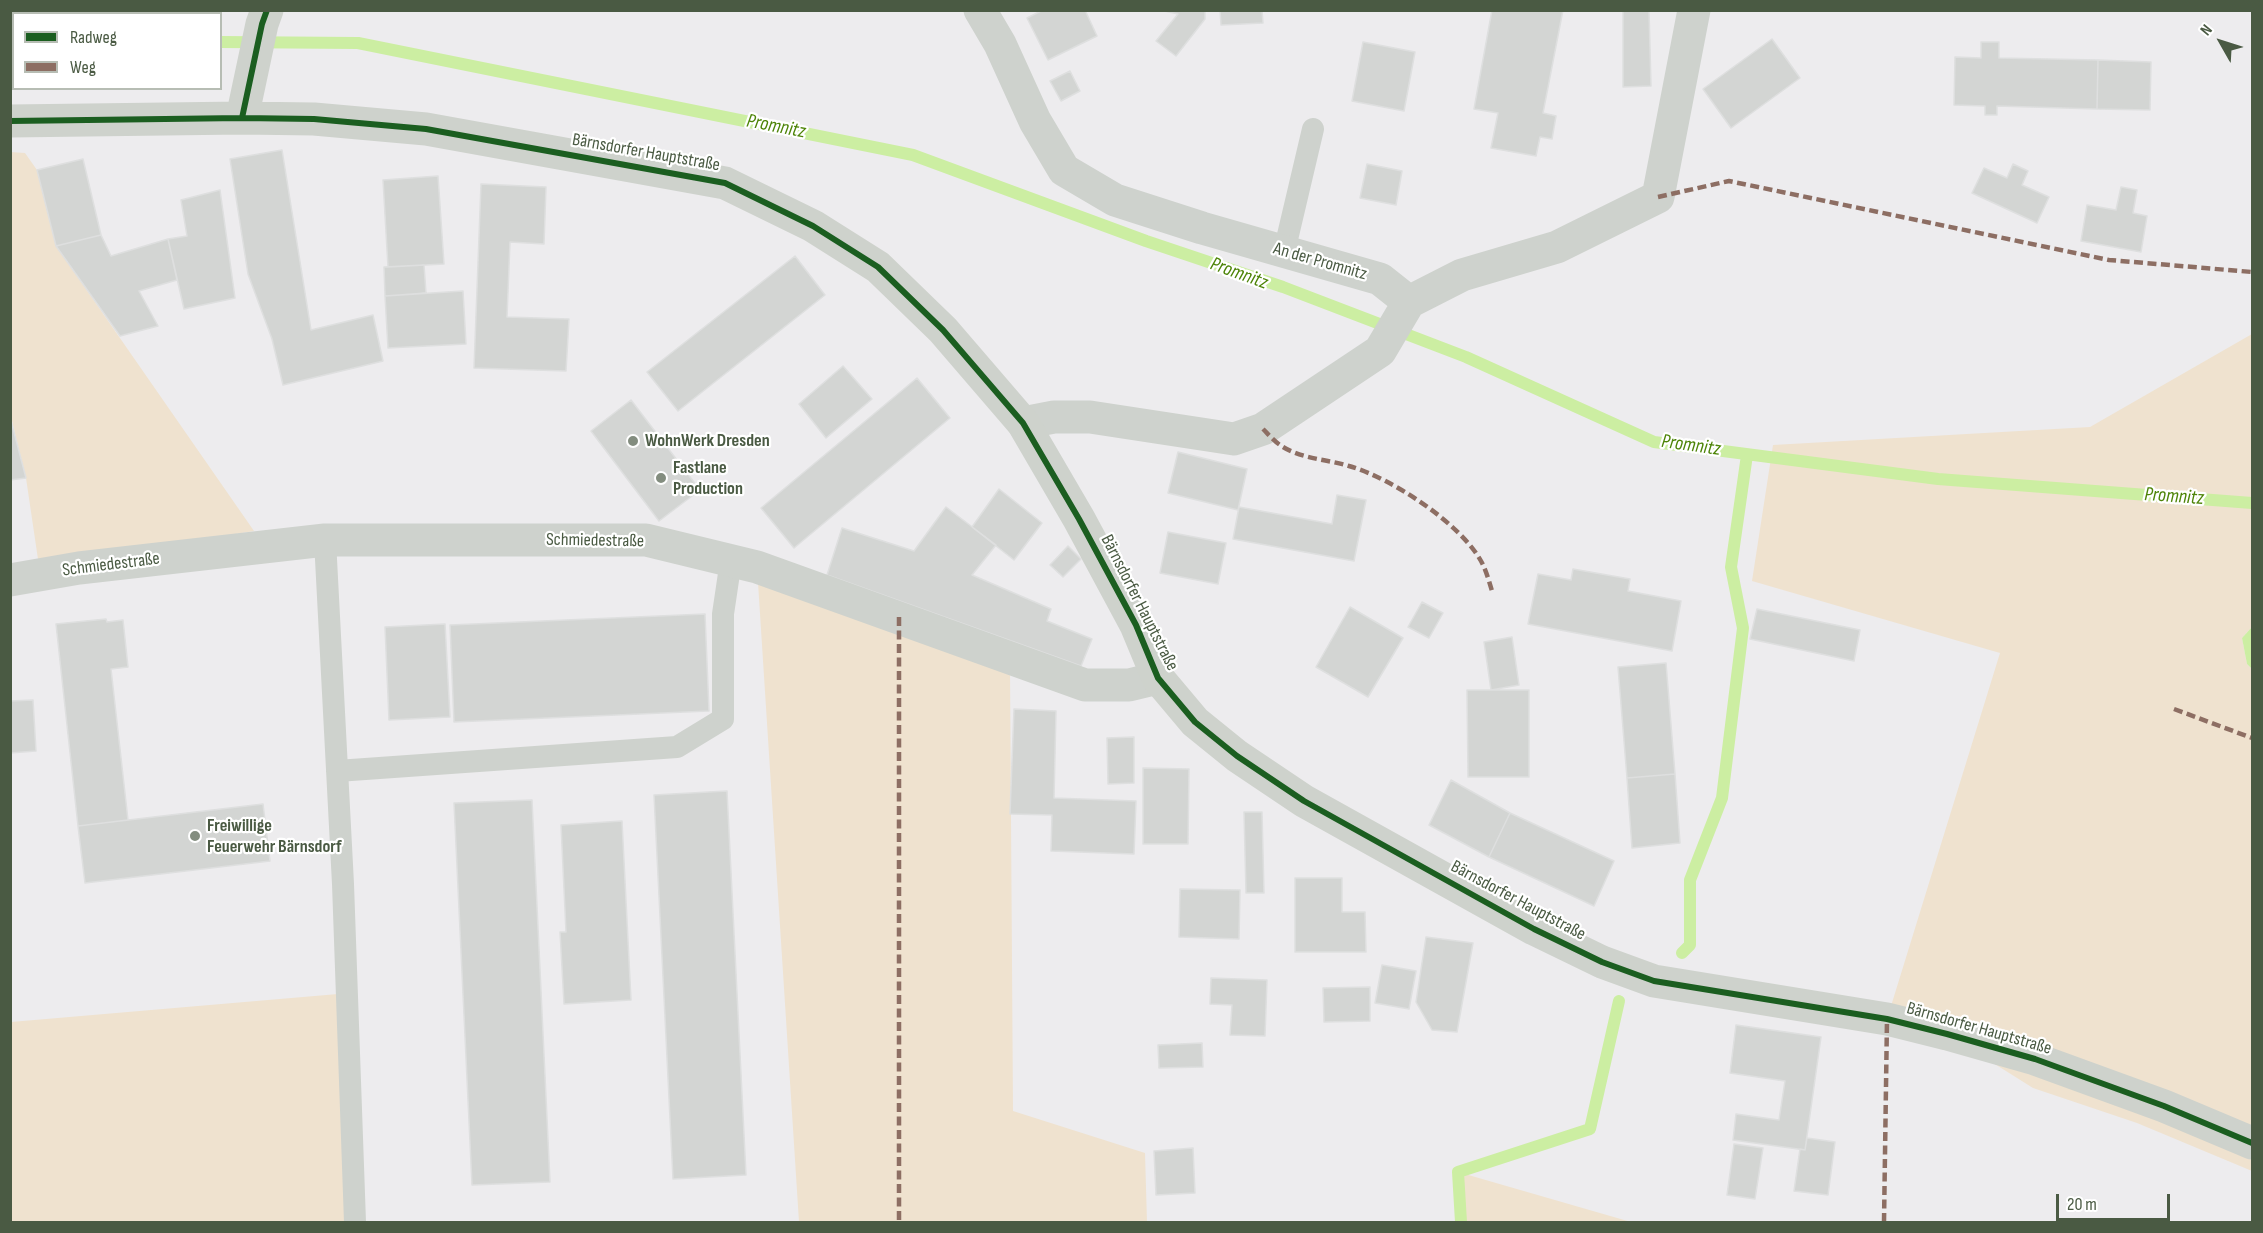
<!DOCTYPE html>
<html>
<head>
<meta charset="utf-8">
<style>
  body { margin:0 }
  #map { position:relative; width:2263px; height:1233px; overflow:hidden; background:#edecee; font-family:"Sofia Sans Condensed",sans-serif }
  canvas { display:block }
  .frame { position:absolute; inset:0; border:12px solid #4a5a43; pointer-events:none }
  .legend { position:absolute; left:12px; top:12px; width:210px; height:78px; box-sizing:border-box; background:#fff; border:2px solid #b7bdb4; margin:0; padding:8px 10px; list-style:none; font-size:18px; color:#4a5a43 }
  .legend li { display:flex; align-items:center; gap:12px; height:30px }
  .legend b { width:30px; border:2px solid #b7bdb4 }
  .north { position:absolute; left:2191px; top:12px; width:60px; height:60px; -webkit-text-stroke:4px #fff; paint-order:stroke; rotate:309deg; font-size:16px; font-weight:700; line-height:24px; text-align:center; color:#4a5a43 }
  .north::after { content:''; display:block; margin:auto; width:21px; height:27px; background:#4a5a43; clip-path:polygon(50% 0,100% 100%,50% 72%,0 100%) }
  .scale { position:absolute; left:2056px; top:1194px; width:114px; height:27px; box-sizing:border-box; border:3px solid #4a5a43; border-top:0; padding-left:8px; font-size:18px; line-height:21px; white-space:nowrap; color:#4a5a43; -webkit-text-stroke:4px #fff; paint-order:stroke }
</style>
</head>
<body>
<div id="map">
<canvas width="2263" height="1233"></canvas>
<div class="frame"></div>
<ul class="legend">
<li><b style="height:8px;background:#1b5e20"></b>Radweg</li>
<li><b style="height:8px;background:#8d6e63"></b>Weg</li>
</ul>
<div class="north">N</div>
<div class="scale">20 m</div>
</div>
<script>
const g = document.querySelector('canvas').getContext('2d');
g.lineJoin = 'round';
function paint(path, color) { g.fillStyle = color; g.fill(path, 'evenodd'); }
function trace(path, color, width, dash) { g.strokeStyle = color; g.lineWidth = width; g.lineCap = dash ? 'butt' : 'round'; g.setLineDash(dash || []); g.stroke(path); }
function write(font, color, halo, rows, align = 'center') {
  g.font = font + ' "Sofia Sans Condensed",sans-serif'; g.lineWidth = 4.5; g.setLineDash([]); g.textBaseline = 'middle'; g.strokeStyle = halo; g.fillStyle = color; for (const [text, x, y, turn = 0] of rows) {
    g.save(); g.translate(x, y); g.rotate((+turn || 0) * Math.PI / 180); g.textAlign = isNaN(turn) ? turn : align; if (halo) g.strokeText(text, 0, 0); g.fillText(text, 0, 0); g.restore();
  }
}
paint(new Path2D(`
  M10,152L25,153L37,170L56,246L254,531L39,566L26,478L11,417Z
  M2252,334V627L2242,638L2247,664L2252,669V1171L2137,1123L2033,1088L1947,1034L1887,1019L2000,653L1752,581L1773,445L2090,427Z
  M757,567L1010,668L1013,1111L1145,1153L1147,1222H799Z
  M338,994L353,1222H11V1022Z
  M1458,1172L1631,1222H1461Z`), '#efe2cf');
paint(new Path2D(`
  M2252,627V669L2247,664L2242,638Z`), '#cceea2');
trace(new Path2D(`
  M220,42L358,43L913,155L1146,241L1283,287L1466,357L1654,442L1938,479L2252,503
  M1682,953L1690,945V880L1722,798L1743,628L1731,567L1747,455
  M1461,1222L1458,1172L1590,1129L1619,1001`), '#cceea2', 12);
const building = new Path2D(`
  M1043,10H1085L1097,36L1048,60L1027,18Z
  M1160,10H1205V19L1176,56L1156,41L1178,14Z
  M1220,10H1262L1263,23L1221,25Z
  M1492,10H1563L1543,113L1556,116L1552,139L1540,137L1536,156L1491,148L1498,113L1474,109Z
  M1623,10H1649L1651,86L1623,87Z
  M1772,39L1800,78L1731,128L1703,89Z
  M1363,42L1415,52L1404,111L1352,101Z
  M1981,42H1999V58L2098,60L2097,109L1997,106V115H1985V106L1954,105L1955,57L1981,58Z
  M2098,60L2151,62L2150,110L2097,109Z
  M1070,71L1080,91L1061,101L1050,81Z
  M282,150L311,330L373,315L383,361L283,385L272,339L248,274L230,159Z
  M83,159L101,235L56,246L37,170Z
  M1367,164L1402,171L1396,205L1360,198Z
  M2013,164L2028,171L2022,185L2049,197L2037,223L1972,193L1984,168L2007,178Z
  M438,176L444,264L388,267L383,180Z
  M481,184L546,187L544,244L510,242L507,317L569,319L566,371L474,368Z
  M2121,187L2137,190L2133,213L2147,216L2141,252L2081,241L2087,205L2116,210Z
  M220,190L235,298L184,309L168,239L187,236L181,200Z
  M101,235L111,256L168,239L177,280L139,291L158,326L120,336L56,246Z
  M795,256L825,295L678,411L647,372Z
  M424,265L426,293L385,296L384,267Z
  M463,291L466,344L388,348L385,296Z
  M843,366L872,399L826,438L799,404Z
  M917,378L950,418L794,548L761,508Z
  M631,400L700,490L659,521L591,431Z
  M10,417L26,478L10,480Z
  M1178,452L1247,469L1238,510L1168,493Z
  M999,489L1042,523L1014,560L972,527Z
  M1337,495L1366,500L1354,561L1233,539L1239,507L1332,524Z
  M946,507L996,545L972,575L1051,609L1047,621L1092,639L1081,666L827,575L842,528L914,551Z
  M1168,532L1226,543L1218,584L1160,573Z
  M1068,546L1081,559L1063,577L1050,565Z
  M1573,569L1630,579L1628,591L1681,601L1672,651L1528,624L1538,574L1571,580Z
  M1422,602L1443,613L1429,638L1408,627Z
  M1350,607L1403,638L1368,697L1316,667Z
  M1757,609L1860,630L1854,661L1750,639Z
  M705,614L709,711L454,722L450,625Z
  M106,619L107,622L123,620L128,667L111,669L128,820L78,826L56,624Z
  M445,624L450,717L389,720L385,627Z
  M1512,637L1519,685L1491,690L1484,642Z
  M1666,663L1675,774L1627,778L1618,667Z
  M1467,690H1529V777H1468Z
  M33,700L36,751L10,753V701Z
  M1014,709L1056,711L1054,798L1136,801L1134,854L1051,851L1052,815L1010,814Z
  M1134,737V783L1108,784L1107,738Z
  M1143,768L1189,769L1188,844H1143Z
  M1675,774L1680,843L1632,848L1627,778Z
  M1451,780L1510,813L1489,857L1429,825Z
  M727,791L746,1175L673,1179L654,795Z
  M532,800L550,1182L472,1185L454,803Z
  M263,804L270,861L85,883L78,826Z
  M1244,812H1262L1264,893H1246Z
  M1510,813L1614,861L1594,906L1489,857Z
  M622,821L631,1000L564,1004L560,932H566L561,825Z
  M1295,878H1342V912H1365L1366,952H1295Z
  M1180,889L1240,890L1239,939L1179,937Z
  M1426,937L1473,943L1457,1032L1432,1030L1416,1002Z
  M1382,965L1416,971L1409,1009L1375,1003Z
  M1211,978L1267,980L1265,1036L1230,1035L1232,1005L1210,1004Z
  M1370,987V1021L1324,1022L1323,988Z
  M1736,1025L1821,1037L1805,1150L1733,1140L1736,1114L1779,1120L1785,1081L1730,1073Z
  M1202,1043L1203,1067L1159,1068L1158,1045Z
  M1807,1138L1835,1142L1828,1195L1794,1191L1800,1149L1805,1150Z
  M1734,1144L1763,1148L1755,1199L1727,1195Z
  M1193,1148L1195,1193L1156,1195L1154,1151Z`);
paint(building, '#d3d5d3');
trace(building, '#dedfdf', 1.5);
trace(new Path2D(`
  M1284,252L1313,129
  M325,540L343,884L355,1222
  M337,771L677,747L723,719V614L731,560`), '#ced2cd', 22);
trace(new Path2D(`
  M980,10L1000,44L1035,121L1064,170L1115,200L1202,228L1380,279L1409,302L1462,275L1557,247L1658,197L1694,10
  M1023,423L1054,417H1090L1234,439L1263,429L1380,351L1409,302
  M10,580L79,568L325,540H646L757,567L1085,685H1129L1158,678`), '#ced2cd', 33);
trace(new Path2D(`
  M242,118L262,24L267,10
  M10,121L242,118L314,119L426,129L725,183L813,226L878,267L943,330L1023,423L1079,519L1136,625L1158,678L1195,722L1237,756L1304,801L1534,929L1602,962L1654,981L1887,1019L1947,1034L2035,1059L2164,1106L2252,1143`), '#ced2cc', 33);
trace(new Path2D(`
  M1658,197L1729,181L2109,260L2252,272
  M1263,429C1268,434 1274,441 1280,445C1300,459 1326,459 1349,466C1391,478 1459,522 1481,561C1486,570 1489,581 1492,591
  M899,617V1222
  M2174,709L2252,738
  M1884,1222L1887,1019`), '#8d6e63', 4.5, [9, 4.5]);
trace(new Path2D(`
  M242,118L262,24L267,10
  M10,121L242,118L314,119L426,129L725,183L813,226L878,267L943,330L1023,423L1079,519L1136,625L1158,678L1195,722L1237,756L1304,801L1534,929L1602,962L1654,981L1887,1019L1947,1034L2035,1059L2164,1106L2252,1143`), '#1b5e20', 6);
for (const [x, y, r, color] of [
  [633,441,6,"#838d7f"],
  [661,478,6,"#838d7f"],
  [195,836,6,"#838d7f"]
]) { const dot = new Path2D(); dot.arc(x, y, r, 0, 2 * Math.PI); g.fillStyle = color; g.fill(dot); trace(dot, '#fff', 2); }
write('18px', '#4a5a43', '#fff', [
  ["Bärnsdorfer Hauptstraße",646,153,10],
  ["An der Promnitz",1320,262,16],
  ["Schmiedestraße",595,541,1],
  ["Schmiedestraße",111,565,-7],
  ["Bärnsdorfer Hauptstraße",1139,603,63],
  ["Bärnsdorfer Hauptstraße",1518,901,28],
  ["Bärnsdorfer Hauptstraße",1979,1029,16]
]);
write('bold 18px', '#4a5a43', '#fff', [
  ["WohnWerk Dresden",645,441],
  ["Fastlane",673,468],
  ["Production",673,489],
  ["Freiwillige",207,826],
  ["Feuerwehr Bärnsdorf",207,847]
], 'left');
write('italic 20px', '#4d8408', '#fff', [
  ["Promnitz",776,127,11],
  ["Promnitz",1239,274,20],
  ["Promnitz",1691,446,8],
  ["Promnitz",2174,497,4]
]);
</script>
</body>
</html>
